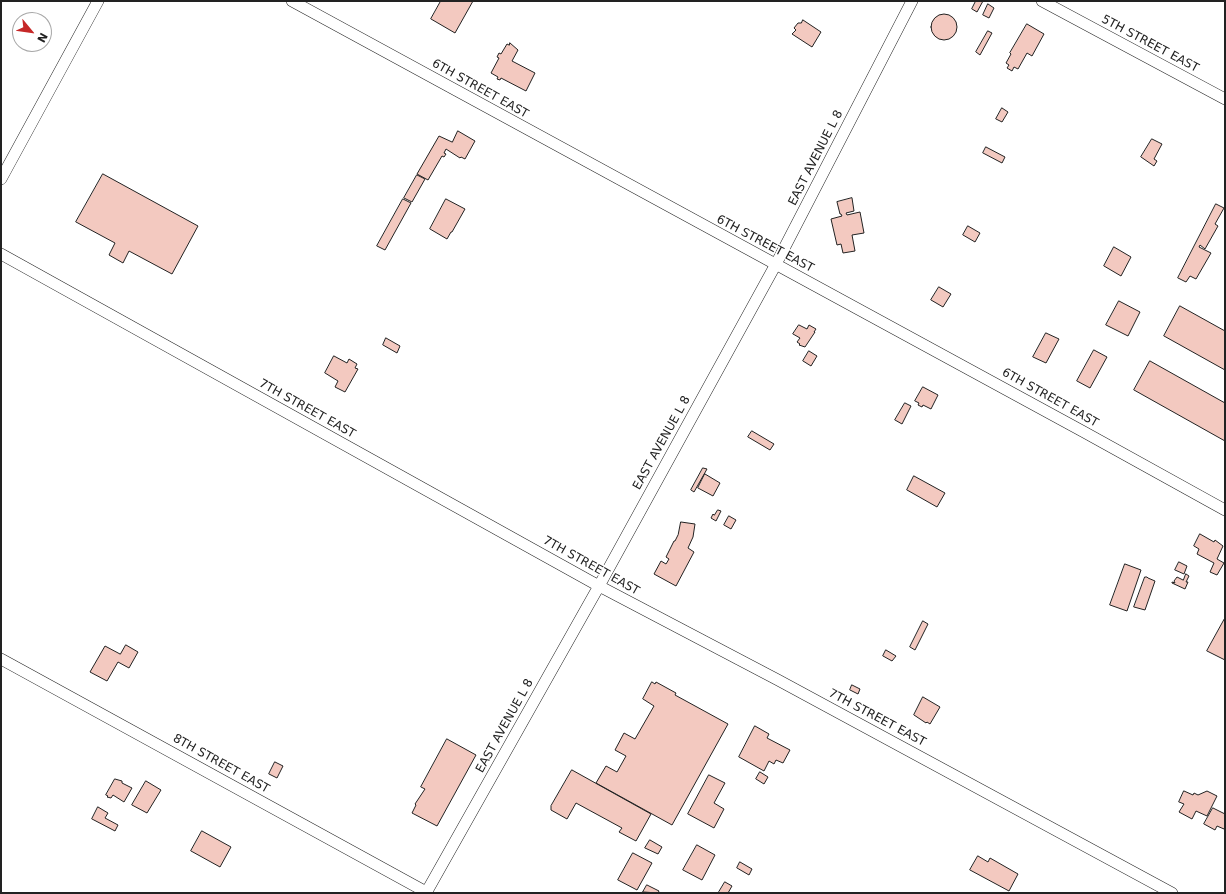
<!DOCTYPE html>
<html>
<head>
<meta charset="utf-8">
<style>
  body { margin:0 }
  #map { position:relative; width:1226px; height:894px; overflow:hidden; background:#fff; font-family:"DejaVu Sans",sans-serif }
  canvas { display:block }
  .frame { position:absolute; inset:0; border:2px solid #222; pointer-events:none }
  .north { position:absolute; left:12px; top:12px; width:40px; height:40px; box-sizing:border-box; background:#fff; border:1px solid #a7a7a7; border-radius:50%; rotate:119deg; font-size:11px; font-weight:700; line-height:16px; text-align:center; color:#222 }
  .north::after { content:''; display:block; margin:auto; width:14px; height:18px; background:#c62828; clip-path:polygon(50% 0,100% 100%,50% 72%,0 100%) }
</style>
</head>
<body>
<div id="map">
<canvas width="1226" height="894"></canvas>
<div class="frame"></div>
<div class="north">N</div>
</div>
<script>
const g = document.querySelector('canvas').getContext('2d');
g.lineJoin = 'round';
function paint(path, color) { g.fillStyle = color; g.fill(path, 'evenodd'); }
function trace(path, color, width, dash) { g.strokeStyle = color; g.lineWidth = width; g.lineCap = dash ? 'butt' : 'round'; g.setLineDash(dash || []); g.stroke(path); }
function write(font, color, halo, rows, align = 'center') {
  g.font = font + ' "DejaVu Sans",sans-serif'; g.lineWidth = 3; g.setLineDash([]); g.textBaseline = 'middle'; g.strokeStyle = halo; g.fillStyle = color; for (const [text, x, y, turn = 0] of rows) {
    g.save(); g.translate(x, y); g.rotate((+turn || 0) * Math.PI / 180); g.textAlign = isNaN(turn) ? turn : align; if (halo) g.strokeText(text, 0, 0); g.fillText(text, 0, 0); g.restore();
  }
}
const building = new Path2D(`
  M441,1H473L455,33L431,19Z
  M976,1H983L977,12L972,9Z
  M988,4L994,8L989,18L983,15Z
  M931 27a13 13 0 1 1 26 0a13 13 0 1 1-26 0Z
  M803,20L821,32L812,47L792,34L796,30L794,28L798,23H801Z
  M1027,24L1044,34L1032,56L1027,53L1018,69L1014,67L1012,71L1007,68L1009,65L1006,63L1011,54L1010,53Z
  M988,31L992,33L980,55L976,52Z
  M510,43L518,50L512,61L535,73L526,91L501,78L500,80L497,79L498,77L491,73L499,58L497,57L499,53L501,54L507,44L509,45Z
  M1002,108L1008,112L1002,122L996,119Z
  M458,131L475,141L465,159L461,157L460,158L446,149L444,153L446,154L444,157L442,156L428,180L417,174L439,136L452,142Z
  M1152,139L1162,144L1154,159L1157,161L1154,166L1141,157Z
  M986,147L1005,157L1002,163L983,153Z
  M103,174L198,226L172,274L129,251L123,263L109,255L115,243L76,222Z
  M417,175L425,179L412,202L404,198Z
  M852,198L854,211L846,213L847,215L860,212L864,233L852,235L855,251L843,253L841,244L837,245L831,219L842,216L841,214H840L837,202Z
  M403,199L411,203L385,250L377,246Z
  M446,199L465,209L452,232H451L447,239L430,229Z
  M1216,204L1224,208L1215,224L1218,226L1205,249L1200,245L1199,247L1211,253L1196,279L1190,276L1186,282L1178,278Z
  M968,226L980,233L975,242L963,235Z
  M1114,247L1131,257L1121,276L1104,266Z
  M939,287L951,294L943,307L931,300Z
  M1119,301L1140,312L1128,336L1106,325Z
  M1180,306L1225,331V370L1164,336Z
  M799,325L807,329L809,325L816,329L814,332H815L805,347L799,345L800,344L797,342L800,338L793,334Z
  M1046,333L1059,339L1046,363L1033,357Z
  M386,338L400,346L397,353L383,345Z
  M1094,350L1107,357L1090,388L1077,381Z
  M809,351L817,356L811,366L803,361Z
  M334,356L347,363L349,359L357,364L355,368L358,369L345,392L335,387L338,381L325,373Z
  M1150,361L1225,403V441L1134,390Z
  M923,387L938,395L931,409L923,405L922,407L918,405L919,403L915,401Z
  M905,403L911,406L902,424L895,420Z
  M752,431L774,444L770,450L748,437Z
  M703,468L707,469L694,492L691,490Z
  M705,474L720,483L713,496L698,488Z
  M914,476L945,493L937,507L907,490Z
  M718,510L721,511L716,521L711,518L713,514L714,515Z
  M729,516L736,520L731,529L724,525Z
  M681,522L695,524L693,537L688,548L694,552L676,586L654,574L661,561L666,564L669,559L666,557L674,541H675L678,535Z
  M1200,534L1214,542L1215,540L1223,546L1217,559L1224,563L1217,575L1210,572L1214,563L1197,554L1199,549L1194,546Z
  M1179,562L1187,566L1184,574L1175,570Z
  M1125,564L1141,570L1127,611L1110,605Z
  M1186,574L1189,576L1186,582H1188L1185,589L1172,583V582L1175,583L1174,581L1177,577L1183,580Z
  M1145,577H1147L1148,578L1155,581L1145,610L1134,607Z
  M1225,618V660L1207,651Z
  M923,621L928,624L915,650L910,647Z
  M126,645L138,652L129,668L118,662L107,681L90,672L105,646L120,654Z
  M886,650L896,656L892,661L883,656Z
  M652,682L655,684L656,682L676,693L675,695L728,724L672,825L596,783L606,766L617,772L626,756L615,750L624,733L635,739L654,706L643,699Z
  M852,685L860,689L858,694L850,690Z
  M923,697L940,707L930,724L927,722L926,723L914,715Z
  M755,726L769,734L767,738L790,750L783,763L776,760L774,764L769,761L764,771L739,757Z
  M447,739L476,755L437,826L412,813L416,805L415,804L425,789L421,787Z
  M275,762L283,766L277,778L269,774Z
  M572,770L651,814L636,841L619,832L622,828L576,803L567,819L551,810V806Z
  M760,772L768,777L764,784L756,779Z
  M709,775L725,783L714,803L724,809L714,828L688,814Z
  M115,779L122,781V783L132,788L124,802L113,795L111,798L107,797L108,796L106,795Z
  M146,781L161,790L147,813L132,805Z
  M1184,791L1193,795L1194,793L1198,795L1207,791L1217,796L1207,816L1196,811L1192,819L1179,812L1184,804L1179,802Z
  M98,807L108,813L105,818L118,825L115,831L92,819Z
  M1213,808L1225,814V827L1224,829L1217,826L1215,830L1204,824Z
  M202,831L231,847L220,867L191,851Z
  M650,840L662,847L658,854L645,848Z
  M697,845L715,855L702,880L683,870Z
  M633,853L652,863L637,890L618,880Z
  M978,856L988,862L990,858L1018,874L1009,891L970,870Z
  M740,862L752,869L749,875L737,868Z
  M725,882L732,886L728,893H720L719,892Z
  M647,885L659,891L658,893L643,892Z`);
paint(building, '#f3c9c0');
trace(building, '#222', 1);
const minor = new Path2D(`
  M292,1L1084,432L1225,510
  M1042,1L1225,99
  M1,179L98,1
  M1,254L599,586L778,680L1172,893
  M1,659L428,893
  M426,893L599,586L776,264L912,1`);
trace(minor, '#222', 12);
trace(minor, '#fff', 11);
write('12px', '#222', '#fff', [
  ["5TH STREET EAST",1150,44,28],
  ["6TH STREET EAST",480,89,29],
  ["EAST AVENUE L 8",816,158,-63],
  ["6TH STREET EAST",765,244,28],
  ["6TH STREET EAST",1050,398,29],
  ["7TH STREET EAST",307,409,29],
  ["EAST AVENUE L 8",662,443,-61],
  ["7TH STREET EAST",591,566,29],
  ["7TH STREET EAST",877,718,28],
  ["EAST AVENUE L 8",505,726,-61],
  ["8TH STREET EAST",221,764,29]
]);
</script>
</body>
</html>
